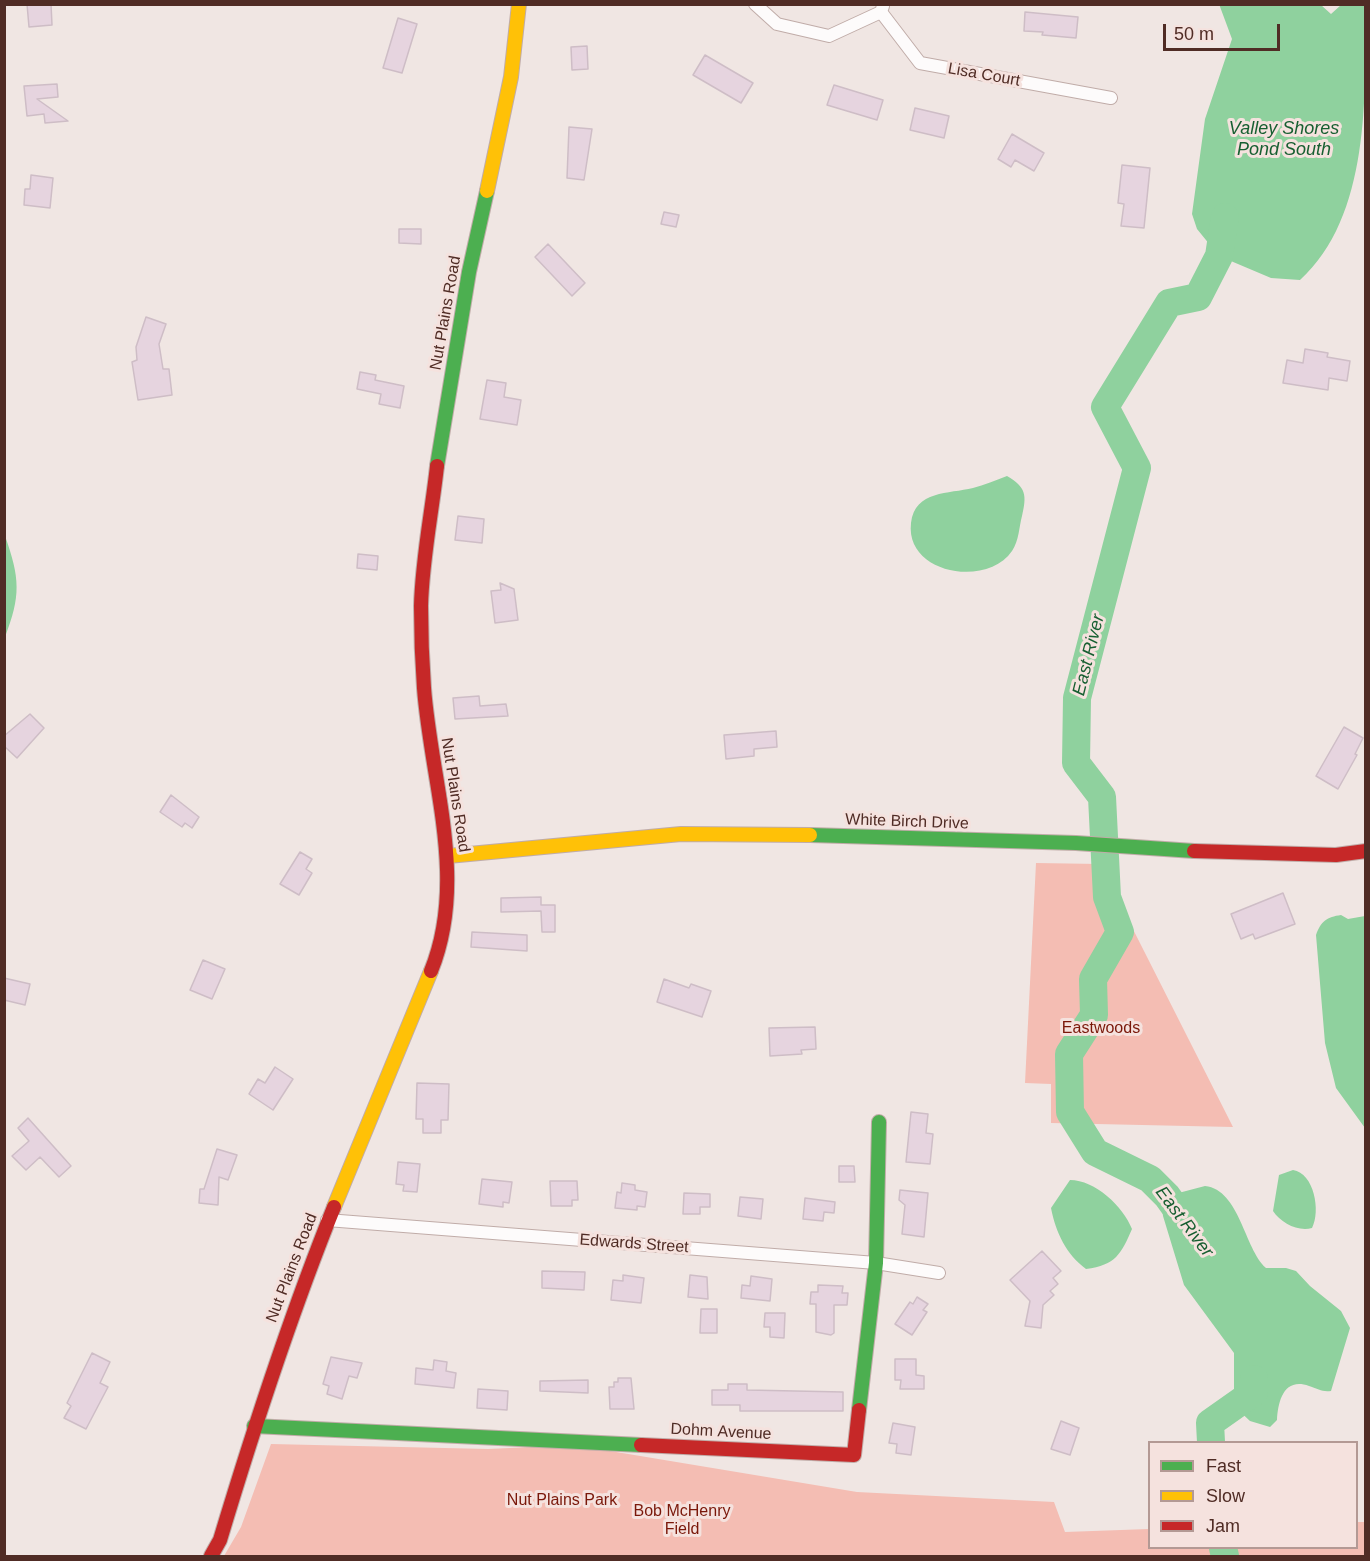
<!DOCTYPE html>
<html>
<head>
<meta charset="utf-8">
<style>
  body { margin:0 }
  #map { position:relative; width:1370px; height:1561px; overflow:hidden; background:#f0e6e3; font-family:Arial,sans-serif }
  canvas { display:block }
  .frame { position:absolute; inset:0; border:6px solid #502c25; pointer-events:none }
  .legend { position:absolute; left:1148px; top:1441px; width:210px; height:108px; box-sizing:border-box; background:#f5e2de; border:2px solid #b39994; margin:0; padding:8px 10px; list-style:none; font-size:18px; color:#502c25 }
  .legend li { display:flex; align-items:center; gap:12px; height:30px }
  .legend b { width:30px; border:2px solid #b39994 }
  .scale { position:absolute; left:1163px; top:24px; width:117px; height:27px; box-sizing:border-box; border:3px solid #502c25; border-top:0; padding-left:8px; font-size:18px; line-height:21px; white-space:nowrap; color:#502c25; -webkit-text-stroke:4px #f5e2de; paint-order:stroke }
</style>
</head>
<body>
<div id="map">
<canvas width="1370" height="1561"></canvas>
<div class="frame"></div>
<ul class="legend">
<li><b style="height:8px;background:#4caf50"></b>Fast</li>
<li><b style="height:8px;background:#ffc107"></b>Slow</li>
<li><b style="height:8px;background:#c62828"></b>Jam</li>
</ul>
<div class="scale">50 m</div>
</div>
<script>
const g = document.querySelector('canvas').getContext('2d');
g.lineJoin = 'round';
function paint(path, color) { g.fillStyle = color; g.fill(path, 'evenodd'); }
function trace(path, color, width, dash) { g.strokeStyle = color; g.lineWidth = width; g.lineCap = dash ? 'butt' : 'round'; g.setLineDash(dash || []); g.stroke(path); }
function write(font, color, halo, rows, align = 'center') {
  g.font = font + ' Arial,sans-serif'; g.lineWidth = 6; g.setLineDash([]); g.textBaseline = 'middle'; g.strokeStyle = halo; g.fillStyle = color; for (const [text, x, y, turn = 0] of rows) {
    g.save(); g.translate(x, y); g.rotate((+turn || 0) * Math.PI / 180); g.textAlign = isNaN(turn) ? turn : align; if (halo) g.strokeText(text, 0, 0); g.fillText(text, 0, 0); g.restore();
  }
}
paint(new Path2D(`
  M1036,863L1100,864L1233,1127L1051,1123V1084L1025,1083Z
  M271,1444L488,1449L574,1445L857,1492L1054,1502L1065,1532L1149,1529L1150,1548H1356L1357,1522H1366L1365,1556H224L241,1527Z`), '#f4bdb3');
paint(new Path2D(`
  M1219,4L1321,5L1331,14L1341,5H1365C1366,95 1370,217 1300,280L1271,278L1219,256L1197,229L1192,214L1205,119L1232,39Z
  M1007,476C1026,487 1027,495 1022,516C1019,527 1019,541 1012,551C987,588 905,574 911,523C915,490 949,494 973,488C984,485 996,480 1007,476Z
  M5,536C20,578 21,596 5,637Z
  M1341,915L1348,919L1365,916V1128L1336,1088L1325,1043L1316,935C1321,921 1327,917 1341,915Z
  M1293,1170C1314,1173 1321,1211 1312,1228C1298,1232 1281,1223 1273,1211L1279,1175Z
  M1070,1180C1095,1180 1123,1206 1132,1229C1121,1254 1116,1265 1086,1269C1066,1254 1056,1233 1051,1208Z
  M1205,1186C1240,1190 1244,1248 1266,1268H1286L1296,1271L1310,1286L1341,1311L1350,1328L1331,1391C1321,1392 1319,1389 1309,1386C1284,1377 1278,1401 1277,1420L1270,1427L1250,1421L1234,1406V1353L1184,1285L1163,1216L1162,1205L1167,1196Z`), '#8fd19e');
trace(new Path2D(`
  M1190,1228L1167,1196L1150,1179L1095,1152L1070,1112L1069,1054L1094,1015L1093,979L1120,932L1107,897L1102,797L1076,763L1077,698L1137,468L1105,407L1169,303L1198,297L1219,256L1225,217
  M1211,1442L1210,1423L1254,1392V1379
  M1223,1548L1225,1556`), '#8fd19e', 28);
const building = new Path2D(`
  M27,4H51L52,25L29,27Z
  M1025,12L1078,17L1076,38L1042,35L1043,32L1024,31Z
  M398,18L417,24L402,73L383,68Z
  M587,46L588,69L572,70L571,47Z
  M705,55L753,83L741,103L693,75Z
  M57,84L58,97L37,99L68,121L45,123L44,114L27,116L24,86Z
  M834,85L883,100L877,120L827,105Z
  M915,108L949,116L944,138L910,130Z
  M569,127L592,129L584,180L567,178Z
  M1012,134L1044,153L1034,171L1015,160L1011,167L998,159Z
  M1122,165L1150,168L1144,228L1121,226L1124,204L1118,203Z
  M31,175L53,178L50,208L24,205L25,189H30Z
  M664,212L679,215L676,227L661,224Z
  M399,229H421V244L399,243Z
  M548,244L585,283L572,296L535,257Z
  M146,317L166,324L159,344L163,369H169L172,395L138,400L132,362L137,360L136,347Z
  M1305,349L1328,353L1327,357L1350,361L1347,381L1329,378L1328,390L1283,383L1287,360L1303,363Z
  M360,372L376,375L375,380L404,386L400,408L379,404L381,394L357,389Z
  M487,380L506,383L504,397L521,400L517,425L480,419Z
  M458,516L484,519L482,543L455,540Z
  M358,554L378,556L377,570L357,568Z
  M500,583L514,589L518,620L495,623L491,591L501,590Z
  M479,696L480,706L506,704L508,716L455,719L453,698Z
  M30,714L44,728L17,758L4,746V736Z
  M1344,727L1363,738L1355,754L1357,755L1338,789L1316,776Z
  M776,731L777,747L754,749V756L726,759L724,735Z
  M171,795L199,817L192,828L185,823L182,827L160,812Z
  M300,852L312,859L306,869L312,873L299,895L280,884Z
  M1283,893L1295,924L1255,939L1253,934L1241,939L1231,914Z
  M541,897V905H555V932H542L541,911L501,912V898Z
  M472,932L527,935V951L471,947Z
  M203,960L225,969L212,999L190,990Z
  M4,978L30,984L25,1005L4,1000Z
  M664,979L689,988L691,984L711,991L702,1017L657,1002Z
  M815,1027L816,1049L801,1050L802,1054L770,1056L769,1028Z
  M275,1067L293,1079L273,1110L249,1094L258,1079L265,1083Z
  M417,1083L449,1084L448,1120H441V1133H423V1119H416Z
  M911,1112L928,1114L926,1133L933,1134L930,1164L906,1162Z
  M28,1118L71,1166L59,1177L40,1157L26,1170L12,1156L29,1141L18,1128Z
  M217,1149L237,1155L228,1180L219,1177L218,1205L199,1203L200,1189H204Z
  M398,1162L420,1164L417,1192L403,1191L404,1185L396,1184Z
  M839,1166H854L855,1182H839Z
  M482,1179L512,1182L509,1203L503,1202V1207L479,1204Z
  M550,1181H577L578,1200H572V1206H551Z
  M622,1183L635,1185V1190L647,1192L645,1207L637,1206V1210L615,1208L617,1192L621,1193Z
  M900,1190L928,1193L924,1237L902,1234L905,1205L899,1200Z
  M684,1193L710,1194V1207H700V1214H683Z
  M740,1197L763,1199L761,1219L738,1216Z
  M805,1198L835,1202L834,1213L824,1212L823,1221L803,1219Z
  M1042,1251L1061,1271L1053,1278L1058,1284L1050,1291L1054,1295L1043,1305L1041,1328L1025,1326L1030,1301L1010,1280Z
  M542,1271L585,1272L584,1290L542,1288Z
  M623,1275L644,1278L641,1303L611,1300L613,1280L623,1281Z
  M690,1275L707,1277L708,1299L688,1297Z
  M751,1276L772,1279L770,1301L741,1298L742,1285L750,1286Z
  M818,1285L843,1286L842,1293H848L847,1305H834V1333L831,1335L816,1332V1304H810L811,1292H818Z
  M917,1297L928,1304L923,1310L927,1312L912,1335L895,1324L910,1302L913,1304Z
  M701,1309H717V1333H700Z
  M765,1313H785L784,1338L770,1337V1327H764Z
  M92,1353L110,1362L100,1383L108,1387L86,1429L64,1418L71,1406L67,1403Z
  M331,1357L362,1363L357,1378L349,1376L342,1399L327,1394L329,1386L323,1384Z
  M895,1359H916V1375L924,1376V1389H900L901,1380H895Z
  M434,1360L447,1362L446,1371L456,1373L454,1388L415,1384L416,1368L433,1370Z
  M618,1378H631L634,1409H610L609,1387H614V1382H618Z
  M588,1380V1393L540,1391V1381Z
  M728,1384H747V1390L843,1392V1411H740V1405H712V1390H728Z
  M478,1389L508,1391L507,1410L477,1408Z
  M1061,1421L1079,1428L1070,1455L1051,1449Z
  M893,1423L915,1427L911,1455L896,1453L897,1444L889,1443Z`);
paint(building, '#e6d4df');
trace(building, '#cebdc6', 1.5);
const street = new Path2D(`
  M755,4L777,24L829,36L881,12L883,6
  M881,12L920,63L1111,98
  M327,1220L876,1263L939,1273`);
const fast = new Path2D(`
  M437,466L469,272L487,191
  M810,835L1076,843L1194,851
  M859,1410L876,1263L879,1122
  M254,1426L641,1445`);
const slow = new Path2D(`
  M487,191L511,77L519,4
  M448,856L681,834L810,835
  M334,1207L431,971`);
const jam = new Path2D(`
  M1194,851L1336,855L1366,851
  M431,971C468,879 431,782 424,688C422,661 421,633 421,606C422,560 432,512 437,466
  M641,1445L854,1455L859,1410
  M211,1556L220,1540C254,1427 290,1316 334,1207`);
trace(street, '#c0aca8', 14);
trace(fast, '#c0aca8', 16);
trace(slow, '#c0aca8', 16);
trace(jam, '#c0aca8', 16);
trace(street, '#fdfbfb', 12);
trace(fast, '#4caf50', 14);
trace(slow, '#ffc107', 14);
trace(jam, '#c62828', 14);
write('16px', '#502c25', '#f5e2de', [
  ["Lisa Court",984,75,10],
  ["Nut Plains Road",446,313,-80],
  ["Nut Plains Road",455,795,81],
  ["White Birch Drive",907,822,2],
  ["Edwards Street",634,1244,4],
  ["Nut Plains Road",292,1268,-69],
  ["Dohm Avenue",721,1432,3]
]);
write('16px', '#7a180a', '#f5e2de', [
  ["Eastwoods",1101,1029],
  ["Nut Plains Park",562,1501],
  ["Bob McHenry",682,1512],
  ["Field",682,1530]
]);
write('italic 18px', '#175f31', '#f5e2de', [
  ["Valley Shores",1284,129],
  ["Pond South",1284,150],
  ["East River",1089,655,-76],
  ["East River",1184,1222,53]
]);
</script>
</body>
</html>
